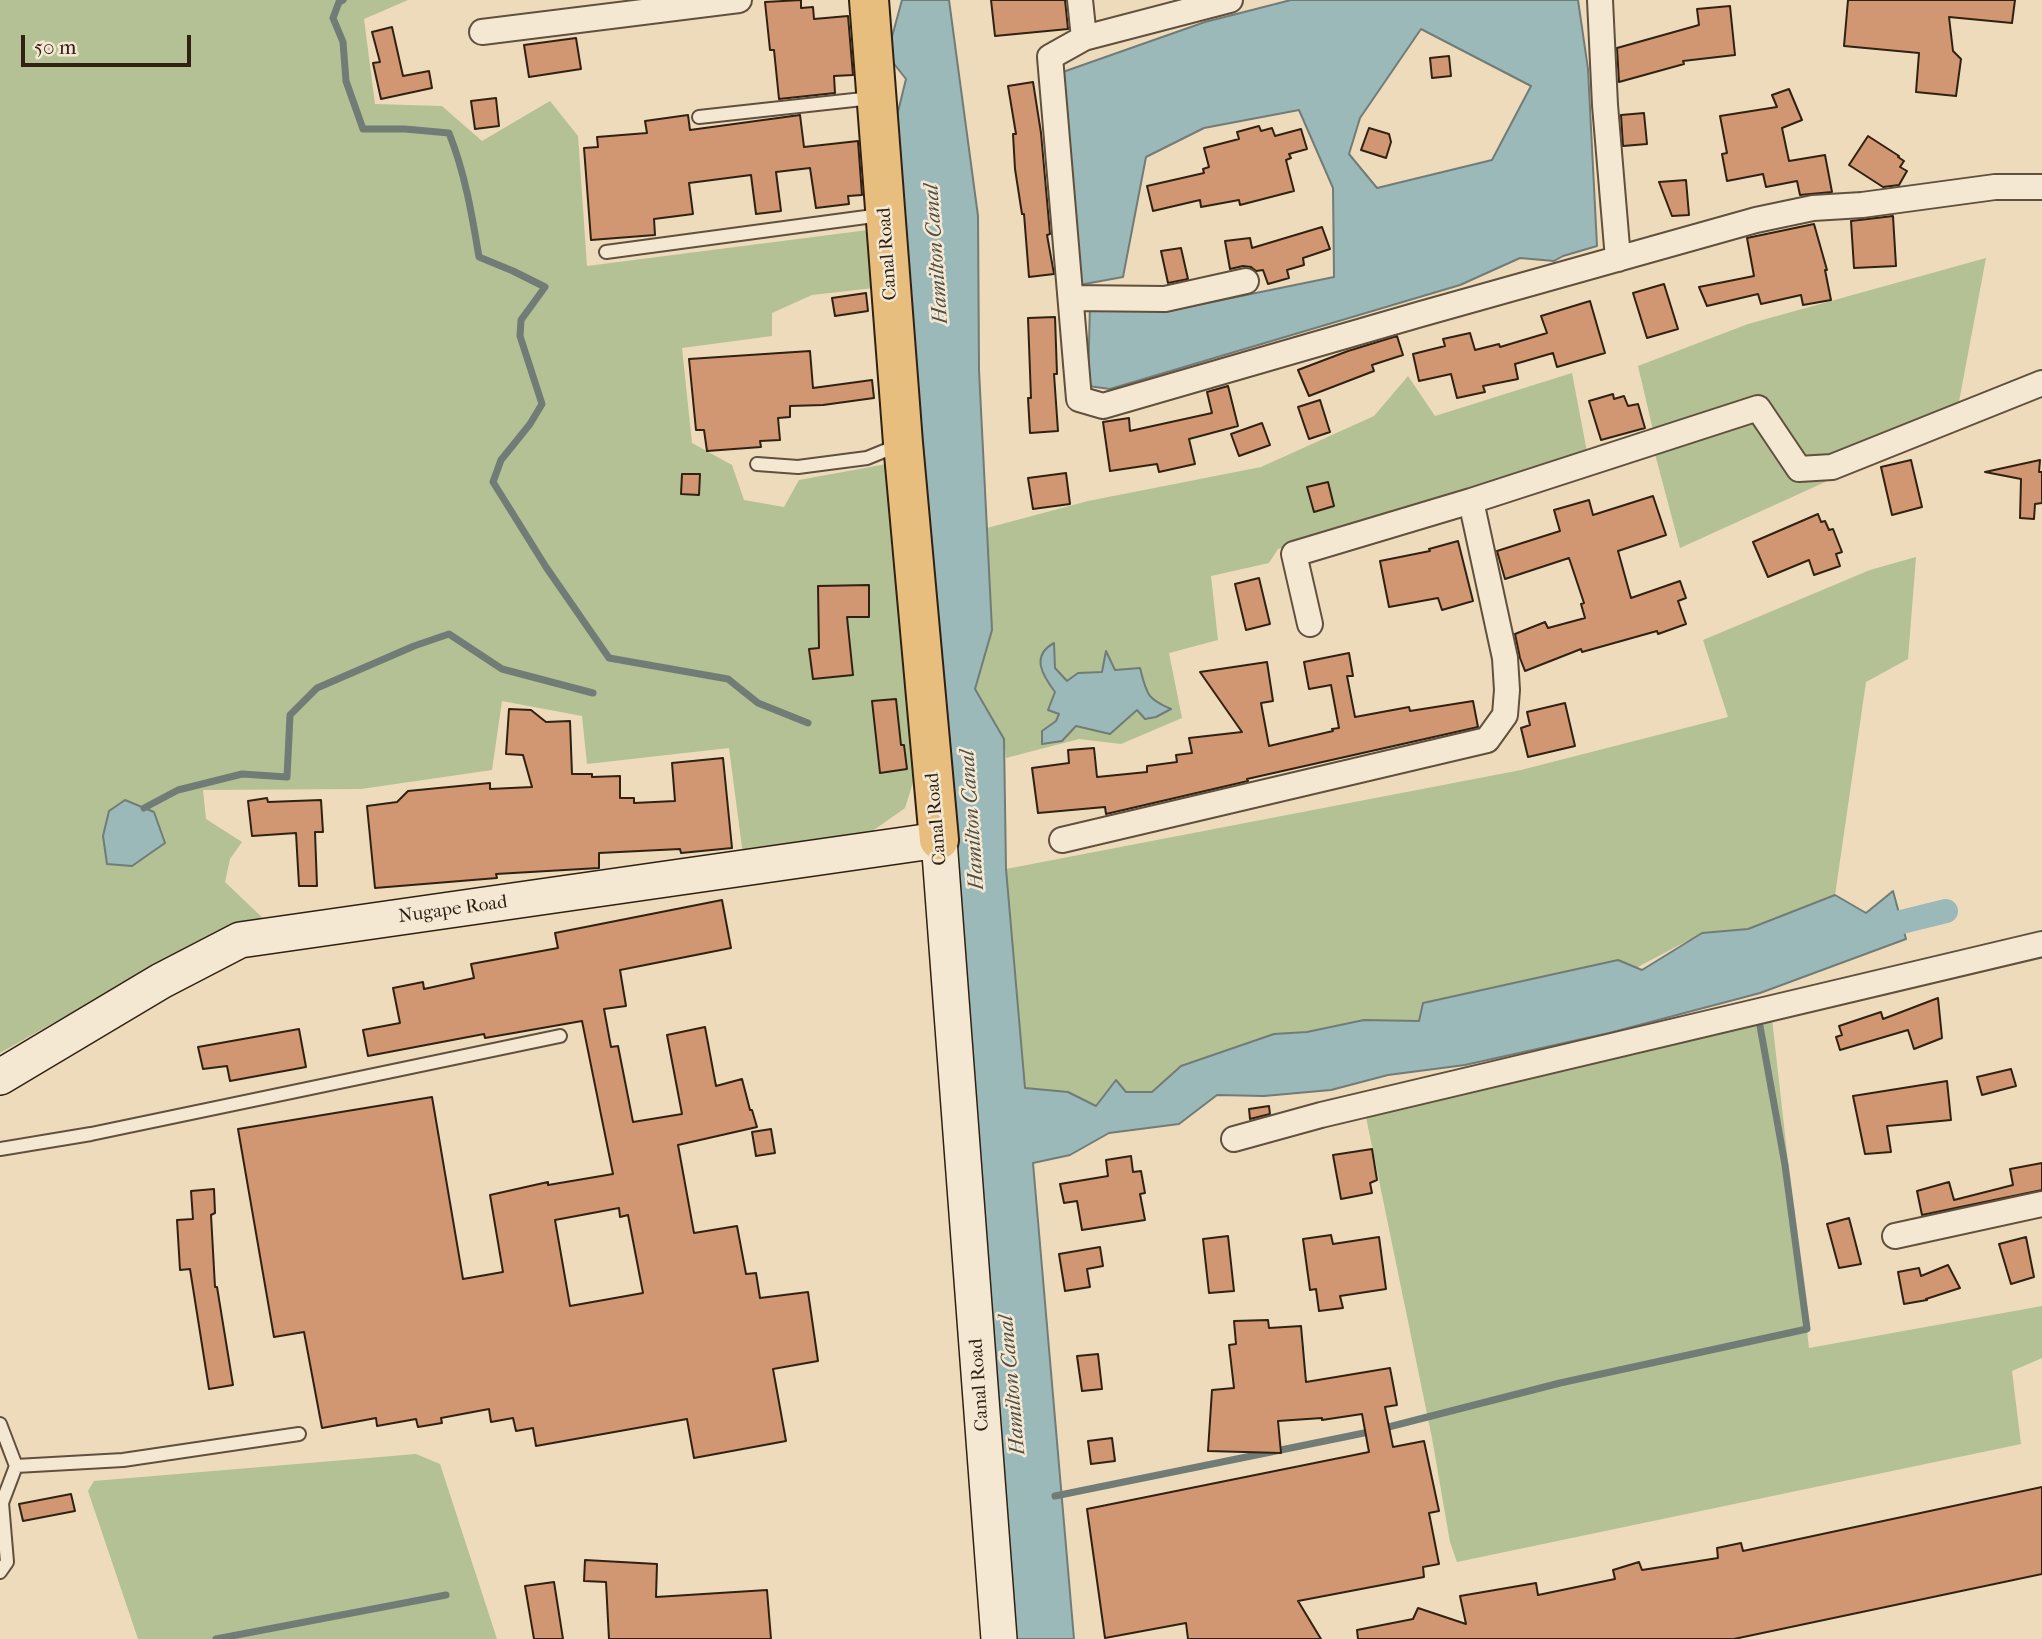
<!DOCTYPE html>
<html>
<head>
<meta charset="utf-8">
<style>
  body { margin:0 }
  #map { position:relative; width:2042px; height:1639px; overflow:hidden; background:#eedbbb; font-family:"IM FELL French Canon",serif }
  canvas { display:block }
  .scale { position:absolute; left:21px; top:35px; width:170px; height:32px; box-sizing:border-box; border:4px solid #302113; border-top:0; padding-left:9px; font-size:21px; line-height:24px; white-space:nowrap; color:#302113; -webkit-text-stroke:5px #f4e8d3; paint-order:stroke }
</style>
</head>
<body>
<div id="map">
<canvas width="2042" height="1639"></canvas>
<div class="scale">50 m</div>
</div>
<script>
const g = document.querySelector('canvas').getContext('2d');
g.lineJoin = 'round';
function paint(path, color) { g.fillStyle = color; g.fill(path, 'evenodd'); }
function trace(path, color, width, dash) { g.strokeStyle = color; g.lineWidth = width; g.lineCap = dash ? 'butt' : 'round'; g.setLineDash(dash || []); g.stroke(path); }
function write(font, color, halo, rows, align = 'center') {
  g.font = font + ' "IM FELL French Canon",serif'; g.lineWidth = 5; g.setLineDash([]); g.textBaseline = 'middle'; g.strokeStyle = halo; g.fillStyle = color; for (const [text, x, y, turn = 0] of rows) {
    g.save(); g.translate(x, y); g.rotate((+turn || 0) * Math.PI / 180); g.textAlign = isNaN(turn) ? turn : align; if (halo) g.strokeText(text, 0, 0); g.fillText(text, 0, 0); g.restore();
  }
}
paint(new Path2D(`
  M0,0H408L364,19L375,104L442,106L482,141L550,101L578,136L587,266L868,230L874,288L812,295L772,313V336L682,348L692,443L732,465L744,500L784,507L799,480L892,463L888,507L915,776L905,808L857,842L743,855L729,748L587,764L582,716L502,701L492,770L361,789L203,790L206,819L242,842L230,859L225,882L267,922L140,974L0,1053ZM126,800L154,812L104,836Z
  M1986,258L1958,407L1810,461L1762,397L1653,430L1638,366L1748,324Z
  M1572,373L1587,452L1490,484L1278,549L1269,563L1211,576L1218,640L1169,653L1182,718L1121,744L1079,739L1006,758L1004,739L975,690L992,630L987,528L1088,501L1261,467L1374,416L1408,376L1435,416Z
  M1758,422L1787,476L1845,473L1680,548L1655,454Z
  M1916,557L1908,659L1866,682L1835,895L1748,929L1702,933L1636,968L1618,960L1423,1003L1420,1021L1364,1020L1307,1032L1274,1034L1181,1066L1152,1092H1126L1116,1080L1096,1106L1068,1092L1025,1088L1006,869L1521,770L1728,717L1703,640L1870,570Z
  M1772,1019L1809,1348L2042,1306V1358L2012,1371L2021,1444L1457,1562L1450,1542L1432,1438L1366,1117Z
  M416,1454L440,1464L497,1639H138L88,1491L94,1481Z`), '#b3c194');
const water = new Path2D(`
  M902,0H949L978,216L979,370L992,630L975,689L1004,739L1006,869L1025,1088L1068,1092L1096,1106L1116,1080L1126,1092H1152L1181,1066L1274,1034L1307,1032L1364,1020L1419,1021L1423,1003L1618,960L1642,970L1702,933L1748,929L1835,895L1866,913L1893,891L1906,939L1760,993L1609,1033L1465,1065L1388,1075L1331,1090L1264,1096L1217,1095L1179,1124L1109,1133L1070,1155L1033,1163L1074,1639H1010L895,124L906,79L887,55Z
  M1291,0H1578L1588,69L1597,246L1563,256L1554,261L1520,258L1460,285L1110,389L1088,386L1090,304L1163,312L1334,277L1333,188L1299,110L1204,128L1146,157L1123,277L1079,285L1060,73L1205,22ZM1421,29L1531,86L1492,160L1377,188L1349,154L1360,118Z
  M1054,643L1055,668L1067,681L1078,673L1102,672L1106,651L1115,670L1140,668C1147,694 1146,698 1171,709L1156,717L1145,719L1137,710L1110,734L1076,726L1062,741L1042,744V731L1056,721L1059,714L1048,710L1055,692C1043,676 1030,656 1054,643Z
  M125,800L154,812L165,843L132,866L107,864L103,836L109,811Z`);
paint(water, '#9cb9b9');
trace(water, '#717c77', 2);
trace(new Path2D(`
  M343,0L339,2L333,18L343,42L346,81L363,129H405L449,133C465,173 472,215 479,257L513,271L545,287L521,320L520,336L542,404L530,424L501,460L493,482L546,567L609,658L728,679L758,703L808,723
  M144,808L178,790L242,774L287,777L290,715L317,688L414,646L449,634L502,669L593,693
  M1055,1496L1369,1432L1560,1383L1807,1329L1785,1165L1760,1026
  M216,1639L446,1595`), '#717c77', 7);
trace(new Path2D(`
  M1869,930L1946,911`), '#9cb9b9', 24);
const building = new Path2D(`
  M801,0V8L813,7L814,19L848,16L853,75L834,76L835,93L779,99L774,50H770L765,2Z
  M991,0H1065L1068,29L995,36Z
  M1848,0H2015L2012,23L1949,17L1953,51L1961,59L1956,96L1916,92L1919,53L1844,46Z
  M1730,6L1735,55L1683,61L1684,64L1619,82L1617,48L1699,25L1697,9Z
  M392,27L403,76L429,71L432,88L381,99L373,63L380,62L372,32Z
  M576,38L581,69L529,77L524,45Z
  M1449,56L1451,76L1432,78L1430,58Z
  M1033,82L1041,133L1050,234L1047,235L1054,274L1029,277L1024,214H1022L1015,169L1013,134H1016L1008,86Z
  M1789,89L1802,120L1782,128L1789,161L1825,155L1832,192L1800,195L1797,181L1766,187L1763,174L1727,181L1722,154L1727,153L1720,116L1777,107L1772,95Z
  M496,98L499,126L475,129L471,101Z
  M1644,113L1647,144L1623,146L1621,115Z
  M688,115L690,130L800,115L804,147L858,141L862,195L848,196L849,204L816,208L810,168L776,172L781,211L756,214L751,175L689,183L693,214L654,219L655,235L591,240L584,148L598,147L597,137L647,133L645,121Z
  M1259,126L1261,131L1272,128L1275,136L1301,129L1307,149L1289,154L1291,158L1286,160L1294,191L1240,205L1239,200L1201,207L1200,200L1153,211L1147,186L1204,173L1203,169L1209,167L1204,148L1239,139L1237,132Z
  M1369,128L1389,134L1391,142L1386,158L1361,150Z
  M1868,136L1899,156L1898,157L1904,161L1900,167L1907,171L1899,185L1883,187L1849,165Z
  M1686,180L1689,215L1672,216L1659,182Z
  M1893,216L1896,266L1854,268L1851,221Z
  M1814,224L1827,270H1825L1831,300L1803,305L1801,295L1761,304L1758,294L1707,306L1699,287L1754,276L1747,238Z
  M1322,227L1330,249L1303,258L1304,265L1287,270L1289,278L1268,284L1263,270L1256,271L1251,267L1243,266L1230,269L1225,241L1250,238L1252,248Z
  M1181,248L1188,279L1168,283L1161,251Z
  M1664,284L1678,329L1647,338L1633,293Z
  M866,293L868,311L835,316L832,298Z
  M1590,301L1605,353L1557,367L1553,353L1515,364L1518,379L1483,386L1485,392L1457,398L1451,374L1419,381L1413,354L1445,346L1443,339L1470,333L1475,350L1499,344L1500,347L1547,333L1541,316Z
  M1055,317L1057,374H1054L1058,431L1030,433L1028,398H1031L1028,318Z
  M1397,336L1403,355L1372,365L1374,371L1309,396L1298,370L1348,351Z
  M810,351L813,388L872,380L874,398L823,405L790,406V417L778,418L780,440L760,441L761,447L707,451L704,430H696L689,359Z
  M1228,386L1238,426L1189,439L1195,464L1159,472L1157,464L1110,471L1103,422L1129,418L1130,431L1212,413L1207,392Z
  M1613,394L1614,399L1624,396L1628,406L1638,404L1645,428L1601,440L1589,401Z
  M1320,400L1330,432L1309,439L1298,407Z
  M1262,423L1270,445L1239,456L1231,434Z
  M1911,460L1922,507L1892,515L1881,467Z
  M2040,460L2039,472H2042V503L2035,504L2034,519L2020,518L2021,479L1985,472Z
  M1066,473L1070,504L1033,509L1028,478Z
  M682,474H700L699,495L681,494Z
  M1328,482L1334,506L1314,512L1307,487Z
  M1653,496L1666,535L1618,551L1631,598L1680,581L1686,598L1678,601L1686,624L1658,634L1657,631L1582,652L1581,649L1525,671L1520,658L1515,634L1545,622L1548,628L1585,618L1581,604L1584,603L1569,558L1505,579L1497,551L1560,531L1554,510L1589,500L1593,515Z
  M1818,514L1821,522L1825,521L1829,530L1833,529L1842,552L1836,554L1840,566L1814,575L1809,560L1768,577L1753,542Z
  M1458,541L1473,601L1442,610L1438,598L1389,607L1380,561L1430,551L1429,549Z
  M1259,578L1270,624L1246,630L1235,584Z
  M869,585V617H847L853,675L813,679L809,649L819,648L818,586Z
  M1349,653L1353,676H1347L1355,717L1409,707L1410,711L1473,701L1478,727L1247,779L1248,781L1106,814L1105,807L1038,813L1032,768L1069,763L1068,750L1094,748L1097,777L1147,772V766L1177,762L1176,755L1192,753L1189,738L1242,732L1200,672L1267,662L1273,701L1261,703L1269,746L1333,731L1332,729L1339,728L1331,685L1309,689L1304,662Z
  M896,699L901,745H904L907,769L880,773L872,701Z
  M1565,703L1575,746L1528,757L1521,728L1530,725L1527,712Z
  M509,709L531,710L546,722L570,721L572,774H592V777L620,776V798H634V803L675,801L672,763L723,758L732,848L681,853L680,849L599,853V868L496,874L497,878L375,888L367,806L397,802L408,791L490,783V789L532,787L523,755L506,754Z
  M267,798L268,802L321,800L323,832H315L317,886H299L296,833L252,836L248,801Z
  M722,900L731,948L620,970L626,1006L604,1009L611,1047L618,1046L633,1122L682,1114L667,1035L705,1027L716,1086L742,1079L750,1110H752L757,1127L678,1145L694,1233L737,1226L746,1274L756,1273L760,1298L808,1292L818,1361L773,1369L786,1441L694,1458L687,1419L536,1446L533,1428L516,1431L513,1418L491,1422L489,1409L441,1418L442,1423L418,1427L416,1419L377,1426L376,1418L322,1428L304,1332L274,1337L238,1129L432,1097L463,1279L503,1272L490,1195L548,1182V1185L613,1174L582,1021L485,1038L484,1034L368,1056L363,1030L400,1023L393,988L423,982L424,989L474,978L471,964L558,948L555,933ZM619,1208L620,1217L628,1215L643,1293L570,1306L555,1220Z
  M1938,998L1942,1038L1914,1049L1908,1030L1840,1050L1836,1037L1842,1035L1839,1026L1881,1012L1883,1019Z
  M299,1029L306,1067L230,1081L227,1066L203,1069L198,1047Z
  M2011,1069L2016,1086L1982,1095L1977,1077Z
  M1947,1081L1951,1120L1887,1126L1891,1152L1865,1154L1853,1096Z
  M1269,1106L1270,1114L1250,1119L1249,1109Z
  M771,1129L775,1153L756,1156L752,1132Z
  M1372,1149L1377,1180L1370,1183L1372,1193L1341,1199L1333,1155Z
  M1131,1156L1133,1172L1141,1171L1145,1193L1140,1194L1145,1220L1082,1230L1077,1201L1064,1203L1060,1184L1108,1176L1106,1160Z
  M2042,1163V1190L1922,1215L1917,1191L1949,1182L1954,1200L2013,1185L2010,1169Z
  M214,1189L215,1213L211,1215L215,1287H217L233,1385L209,1389L190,1269L180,1270L177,1220L193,1219L191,1191Z
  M1849,1218L1861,1264L1839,1268L1827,1224Z
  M1331,1235L1333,1244L1379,1237L1386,1289L1340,1296L1343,1308L1319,1311L1316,1289L1310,1290L1303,1239Z
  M1228,1236L1234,1291L1209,1293L1203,1239Z
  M2026,1237L2034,1277L2011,1284L1999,1244Z
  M1100,1247L1103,1266L1087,1269L1090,1287L1065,1291L1059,1254Z
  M1948,1265L1960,1288L1926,1299L1927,1300L1904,1304L1898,1272L1919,1268L1921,1276Z
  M1268,1320L1269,1328L1301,1326L1306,1382L1390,1368L1397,1405L1385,1407L1393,1447L1424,1441L1439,1511L1429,1513L1439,1564L1423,1567L1424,1577L1298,1601L1321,1639H1188L1186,1623L1105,1638L1087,1509L1369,1452L1362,1414L1322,1420V1418L1278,1421L1281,1453L1208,1451L1212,1390L1234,1388L1229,1345L1236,1344L1234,1321Z
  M1098,1354L1102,1389L1082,1391L1077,1356Z
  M1112,1438L1115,1461L1091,1464L1088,1441Z
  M2042,1487V1574L1734,1639H1358L1357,1630L1413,1619L1418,1608L1466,1624L1460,1596L1536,1583L1538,1595L1615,1579L1613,1570L1639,1562L1642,1570L1718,1558L1717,1548L1741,1543L1743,1551Z
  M71,1494L75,1511L23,1521L19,1504Z
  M585,1560L657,1564L656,1597L767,1590L771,1639H609L606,1582L584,1581Z
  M554,1582L563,1639H534L525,1586Z`);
paint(building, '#d09772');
trace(building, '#302113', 2);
const lane = new Path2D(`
  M699,117L872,98
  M606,252L881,215
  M757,464L798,467L867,458L899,445
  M0,1149L91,1134L560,1036
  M0,1424L16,1466L123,1460L299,1434
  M0,1572L7,1562L2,1503L16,1466`);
const street = new Path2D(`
  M1080,0L1084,38
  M1230,0L1084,38L1050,57L1079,399L1103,406L1421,314L1756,220L1813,208L1862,205L1995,187H2042
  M1600,0L1605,105L1618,259
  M482,32L739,0
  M1071,298L1165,299L1246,281
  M1310,624L1294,554L1471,501L1758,408L1799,469L1832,467L2042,383
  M1062,840L1487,740L1505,715L1507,690L1505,658L1471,501
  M1234,1139L1321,1115L2042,944
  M1895,1236L2042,1204`);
const secondary = new Path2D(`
  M0,1077L161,981L240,940L939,840L999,1639`);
const primary = new Path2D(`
  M869,0L903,443L939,840`);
trace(lane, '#60503d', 16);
trace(street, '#60503d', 28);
trace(secondary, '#302113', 38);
trace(primary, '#302113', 42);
trace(lane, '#f4e8d3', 12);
trace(street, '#f4e8d3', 24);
trace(secondary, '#f4e8d3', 35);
trace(primary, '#e7be7e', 38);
write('19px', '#302113', '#f4e8d3', [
  ["Canal Road",888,254,-94],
  ["Canal Road",937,819,-95],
  ["Nugape Road",453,910,-8],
  ["Canal Road",980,1385,-94]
]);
write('italic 21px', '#504f45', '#f4e8d3', [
  ["Hamilton Canal",937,254,-94],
  ["Hamilton Canal",973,820,-94],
  ["Hamilton Canal",1013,1385,-95]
]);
</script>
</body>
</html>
